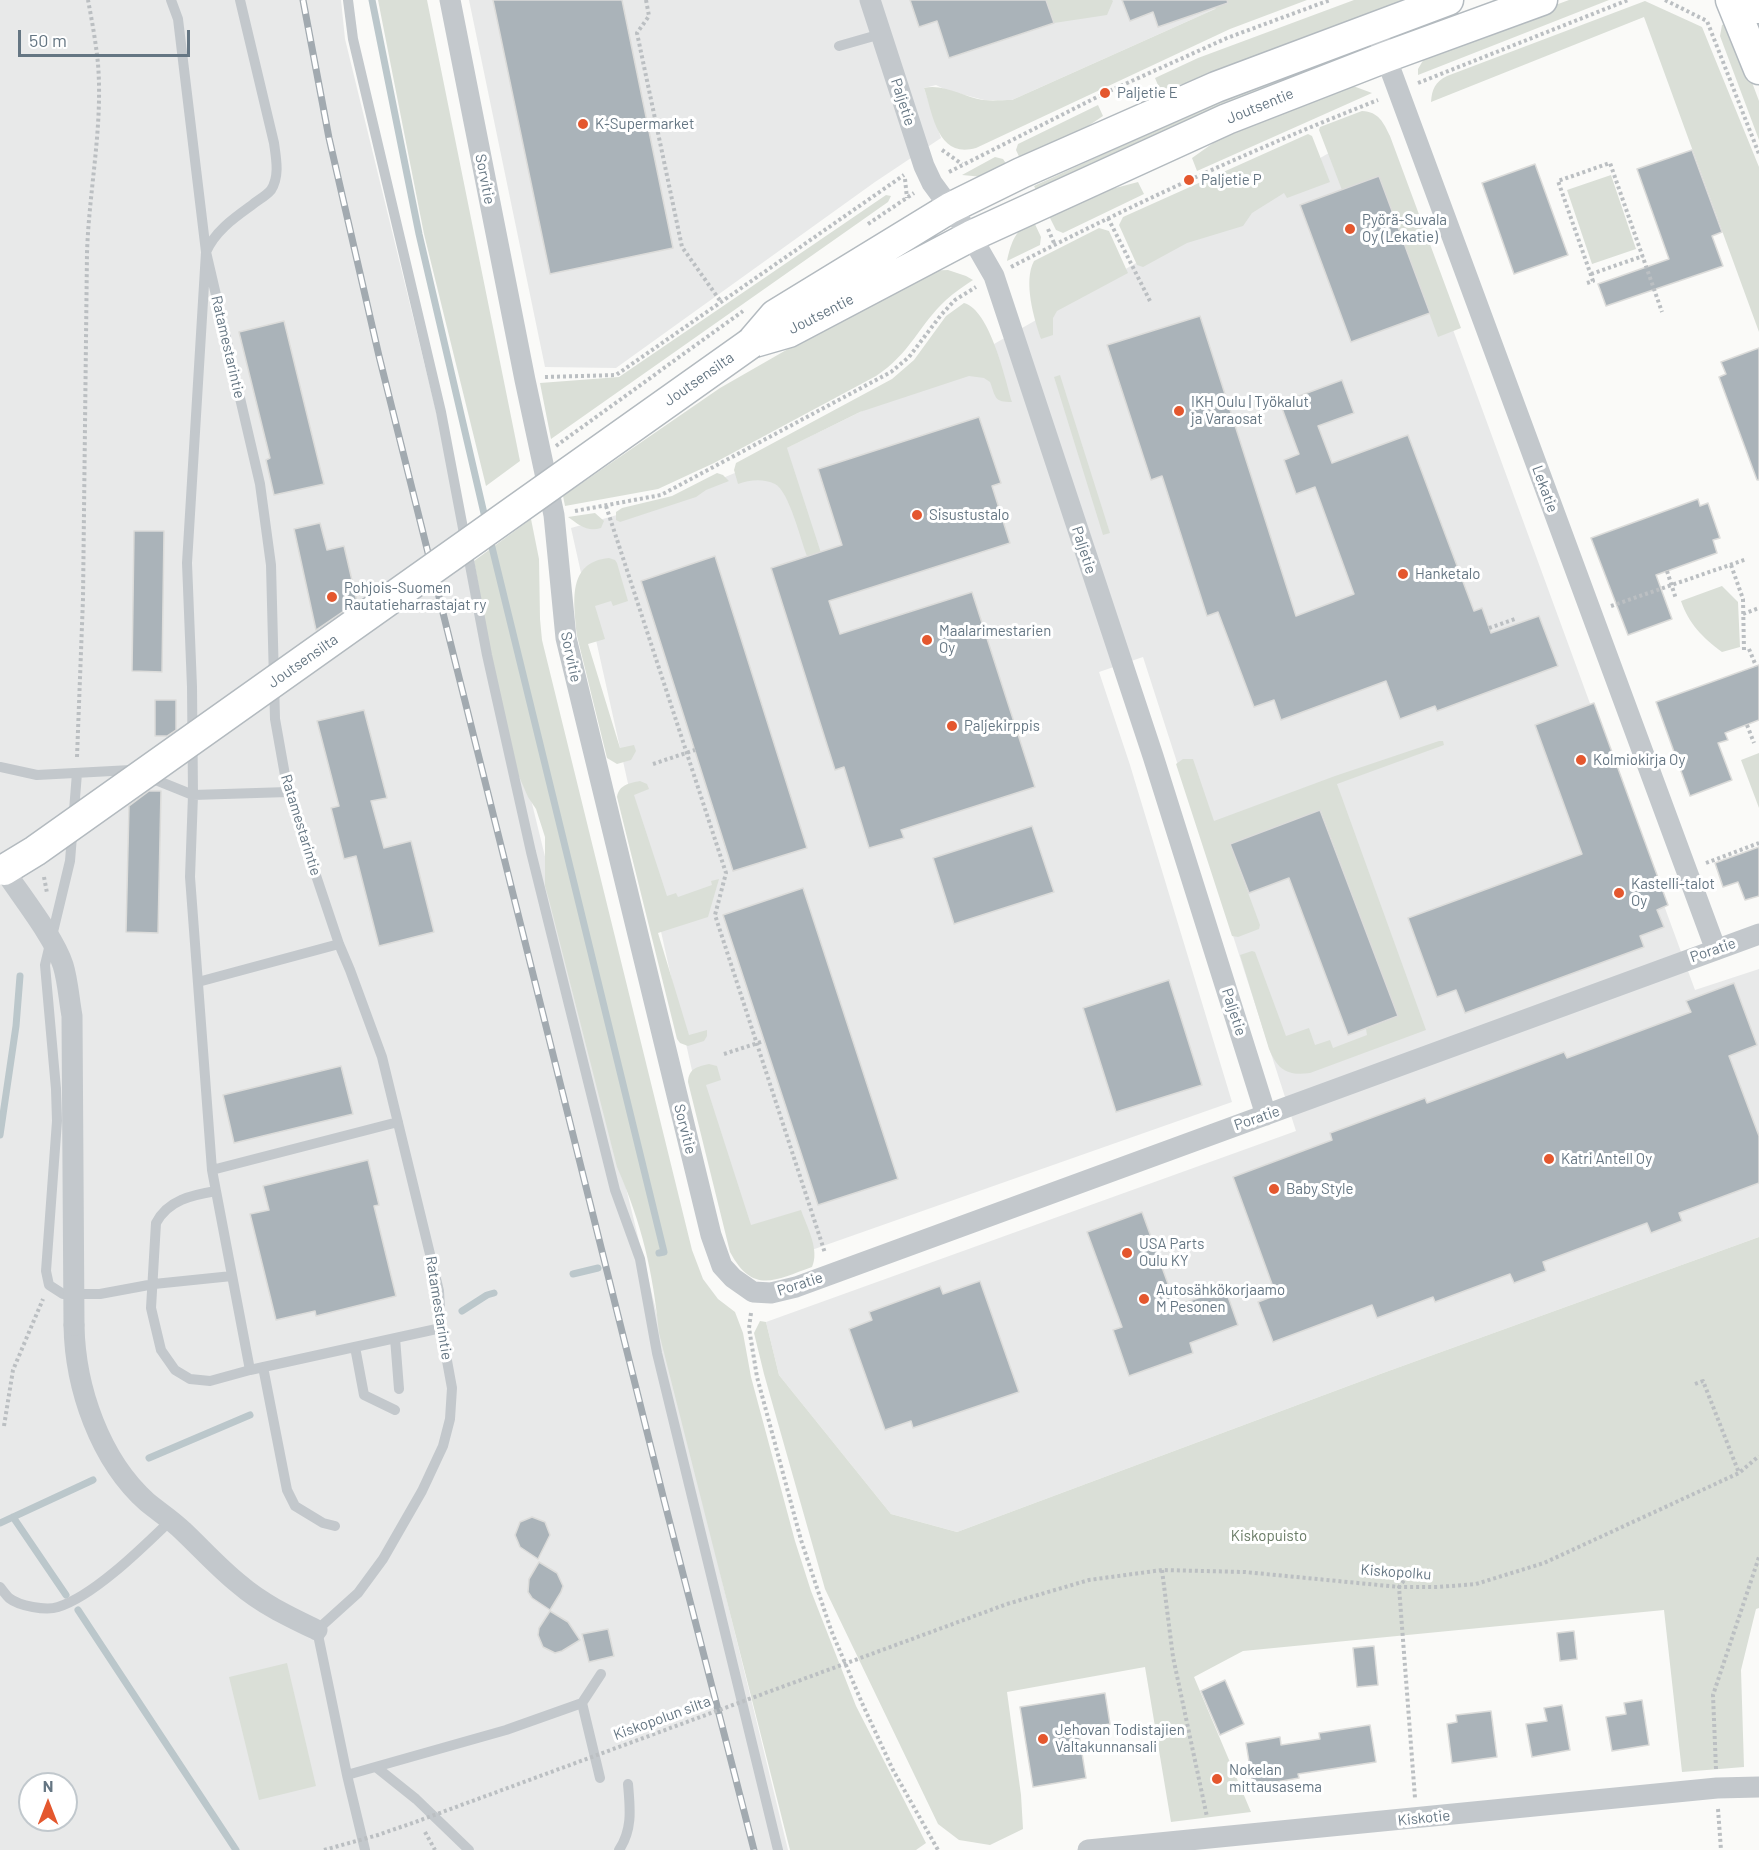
<!DOCTYPE html>
<html>
<head>
<meta charset="utf-8">
<style>
  body { margin:0 }
  #map { position:relative; width:1759px; height:1850px; overflow:hidden; background:#fafaf8; font-family:Barlow,sans-serif }
  canvas { display:block }
  .north { position:absolute; left:18px; top:1772px; width:60px; height:60px; box-sizing:border-box; background:#fff; border:2px solid #c1c8cd; border-radius:50%; rotate:0deg; font-size:16px; font-weight:700; line-height:24px; text-align:center; color:#657683 }
  .north::after { content:''; display:block; margin:auto; width:21px; height:27px; background:#e4572e; clip-path:polygon(50% 0,100% 100%,50% 72%,0 100%) }
  .scale { position:absolute; left:18px; top:30px; width:172px; height:27px; box-sizing:border-box; border:3px solid #657683; border-top:0; padding-left:8px; font-size:18px; line-height:21px; white-space:nowrap; color:#657683; -webkit-text-stroke:4px #fff; paint-order:stroke }
</style>
</head>
<body>
<div id="map">
<canvas width="1759" height="1850"></canvas>
<div class="north">N</div>
<div class="scale">50 m</div>
</div>
<script>
const g = document.querySelector('canvas').getContext('2d');
g.lineJoin = 'round';
function paint(path, color) { g.fillStyle = color; g.fill(path, 'evenodd'); }
function trace(path, color, width, dash) { g.strokeStyle = color; g.lineWidth = width; g.lineCap = dash ? 'butt' : 'round'; g.setLineDash(dash || []); g.stroke(path); }
function write(font, color, halo, rows, align = 'center') {
  g.font = font + ' Barlow,sans-serif'; g.lineWidth = 6; g.setLineDash([]); g.textBaseline = 'middle'; g.strokeStyle = halo; g.fillStyle = color; for (const [text, x, y, turn = 0] of rows) {
    g.save(); g.translate(x, y); g.rotate((+turn || 0) * Math.PI / 180); g.textAlign = isNaN(turn) ? turn : align; if (halo) g.strokeText(text, 0, 0); g.fillText(text, 0, 0); g.restore();
  }
}
paint(new Path2D(`
  M0,0H341L345,39L788,1850H0ZM30,1784H66V1820H30Z
  M469,0H1221L1215,9L1012,100H984L946,90L936,85L924,88L941,138L875,182L616,368L545,367Z
  M1378,125L1695,990L1759,969V1237L1383,1373L957,1532L891,1514L779,1375L766,1322L1296,1131L1143,657L1099,672L1130,765L1232,1102L752,1271L693,1075L571,528L670,500L742,470L860,412L994,344Z`), '#e8e9e9');
paint(new Path2D(`
  M378,0H427L520,461L486,486L424,234Z
  M1046,0H1112L1113,1L1107,15L1054,23Z
  M1221,0H1307L1230,29L976,148C937,159 933,114 924,88C943,83 964,97 983,100C993,101 1003,100 1012,100L1215,9Z
  M1354,0H1421L1228,72L1160,90L1155,78L1198,58Z
  M1569,0H1609L1418,75V69L1428,52Z
  M1645,1L1702,27L1759,167V332L1644,17L1431,102C1432,89 1435,82 1447,76Z
  M1729,21L1759,101V140L1720,36L1722,25Z
  M1323,62L1328,67L1039,196L1034,186L1193,113L1227,92Z
  M1353,86L1372,93L1197,171L1192,158L1233,129L1345,87Z
  M1098,105L1103,116L1060,145L1022,163L1016,150L1018,144Z
  M1362,111C1379,112 1383,122 1390,136L1461,328L1438,337L1379,176L1342,190L1319,130L1320,127Z
  M1308,134L1312,136L1330,182L1287,198L1284,193L1252,213L1243,226L1187,243L1143,267L1137,265L1119,225L1123,217Z
  M995,157L1003,159L1009,168L983,177L962,175Z
  M1611,175L1636,249L1592,264L1567,190Z
  M1138,182L1144,194L1063,233L1056,230L1047,212L1089,195Z
  M886,195L891,196L888,202L551,439L540,383L619,377Z
  M1033,220L1041,237L1040,245L1007,261C1011,242 1016,229 1033,220Z
  M1099,228L1109,231L1128,273L1057,311L1053,318V335L1041,339C1034,319 1023,281 1034,261Z
  M948,270L966,276L973,280C964,286 955,292 946,300C919,325 910,354 876,376L714,463L658,489L565,506L563,496L720,388L924,271Z
  M964,303C990,310 1005,378 1012,402C994,402 996,398 990,382L984,378L969,376L860,412L787,448L821,553L807,556C801,541 789,491 775,484C763,478 749,480 738,484L734,470L736,463L892,379L914,360L946,316Z
  M1060,375L1110,533L1103,535L1054,377Z
  M717,473L723,475L729,481L706,490L696,497L620,522L616,520V512L622,508L672,496Z
  M595,513L604,521L601,528C587,532 579,525 568,517Z
  M531,519L539,559L540,619L542,640L692,1250L703,1279L718,1299L735,1312L743,1333L751,1377L795,1541L811,1591L856,1706L926,1843L916,1850H790L659,1333C653,1272 642,1224 617,1167L549,900L545,886V837L536,809L528,797L518,774L491,655L474,561Z
  M609,558L615,560L617,563L628,601L613,606L611,601L595,606L605,639L588,644L620,748L634,745L636,751L631,760L617,764L607,758L577,636C574,604 566,562 609,558Z
  M1722,586L1738,602L1740,647L1722,652C1702,637 1689,624 1681,601Z
  M1439,741H1443L1444,745L1337,784L1426,1030L1310,1073C1287,1076 1278,1070 1269,1049L1240,955L1252,951L1255,952L1286,1036L1309,1028L1315,1045L1330,1040L1333,1048L1367,1035L1366,1029L1398,1016L1321,811L1230,844L1260,925L1259,929L1238,937L1232,936L1176,764L1183,759H1193L1214,821L1335,776Z
  M1759,753V808L1741,760Z
  M640,781L647,784L649,789L634,795L667,896L676,893L678,897L712,885L711,881L719,879L708,917L658,933L689,1035L707,1030V1036L704,1041L688,1046L680,1043L677,1039L617,797C619,785 629,783 640,781Z
  M709,1064L717,1066L721,1080L706,1085L751,1225L801,1210C807,1227 820,1250 812,1267C775,1280 753,1295 730,1252L688,1082C689,1068 697,1067 709,1064Z
  M1759,1237V1608L1756,1609L1741,1670L1744,1767L1682,1772L1664,1610L1243,1651L1194,1677L1251,1812L1171,1822L1145,1667L1007,1692L1021,1795L1023,1829L990,1845L959,1840L938,1824L825,1589L764,1374L754,1333L760,1321L766,1322L779,1375L891,1514L957,1532L1383,1373Z
  M287,1663L316,1786L259,1800L229,1677Z`), '#dadfd7');
trace(new Path2D(`
  M372,0L419,234L486,522
  M490,539L664,1252L659,1253
  M0,1135L16,1026L20,976
  M573,1274L598,1268
  M462,1311L487,1295L494,1293
  M149,1458L250,1415
  M13,1517L66,1595
  M0,1523L93,1480
  M78,1610L236,1850`), '#bbc7cb', 7);
const building = new Path2D(`
  M493,0H622L673,248L550,274Z
  M910,0H1046L1054,23L949,58L937,21L919,27Z
  M1122,0H1227L1228,3L1158,27L1153,12L1130,21Z
  M1692,150L1722,232L1712,236L1723,266L1606,306L1598,284L1669,259L1637,169Z
  M1535,164L1568,255L1514,274L1482,183Z
  M1379,176L1430,313L1351,342L1300,205Z
  M1200,316L1296,616L1354,594L1315,487L1296,494L1284,460L1299,454L1280,403L1342,380L1354,413L1318,426L1332,463L1408,435L1474,611L1482,608L1491,633L1539,616L1558,666L1437,711L1435,706L1400,719L1386,681L1281,720L1274,700L1254,707L1218,612L1207,616L1162,476L1151,480L1107,345Z
  M284,321L324,484L274,495L266,460L270,458L239,332Z
  M1759,348V480H1757L1719,377L1726,374L1721,362Z
  M979,417L1001,483L992,486L1010,543L829,601L840,634L972,592L1035,787L901,830L904,838L869,848L844,767L835,770L771,568L842,545L818,469Z
  M1698,499L1700,506L1708,503L1720,538L1713,540L1717,553L1656,575L1672,619L1628,635L1591,538Z
  M320,523L327,550L344,546L357,602L316,630L294,529Z
  M134,531H164L162,672L132,671Z
  M715,556L807,848L733,871L641,581Z
  M1759,665V720L1725,733L1728,740L1718,743L1732,780L1690,796L1656,702Z
  M155,700H176V730L167,736H155Z
  M1594,703L1668,905L1657,910L1664,927L1640,936L1644,947L1465,1013L1456,990L1437,997L1408,918L1582,854L1535,725Z
  M364,710L387,798L371,801L384,848L411,841L434,932L379,946L356,856L344,859L331,808L339,806L317,721Z
  M149,791H161L158,933L126,932L129,806Z
  M1320,810L1398,1016L1348,1035L1289,878L1249,893L1230,844Z
  M1032,826L1054,892L954,924L933,858Z
  M1759,847V896L1745,900L1738,882L1723,887L1715,863Z
  M803,888L898,1179L818,1205L723,915Z
  M1169,980L1202,1085L1116,1112L1083,1008Z
  M1734,983L1757,1045L1729,1056L1759,1136V1183L1679,1213L1682,1221L1651,1233L1647,1223L1543,1262L1546,1271L1514,1283L1510,1274L1435,1302L1433,1297L1377,1318L1372,1305L1273,1342L1258,1302L1276,1295L1233,1177L1332,1140L1330,1133L1425,1098L1427,1103L1564,1052L1567,1058L1691,1012L1686,1001Z
  M341,1066L353,1114L234,1143L223,1095Z
  M368,1160L379,1205L374,1206L396,1296L316,1316L315,1311L276,1320L250,1214L269,1210L263,1186Z
  M1142,1212L1176,1306L1225,1288L1238,1325L1190,1343L1193,1353L1129,1376L1113,1330L1122,1327L1087,1232Z
  M980,1281L1019,1392L913,1428L911,1421L885,1430L849,1329L872,1320L869,1312L940,1286L943,1294Z
  M532,1517L545,1522L550,1535L538,1559L520,1547L515,1535L520,1522Z
  M539,1562L557,1573L563,1586L561,1592L550,1610L532,1598L528,1592L529,1579Z
  M550,1611L568,1622L580,1640L562,1651L555,1653L543,1647L538,1635L539,1628Z
  M608,1629L614,1656L589,1662L582,1634Z
  M1574,1631L1577,1659L1560,1661L1557,1633Z
  M1374,1646L1378,1685L1357,1687L1353,1648Z
  M1225,1680L1244,1724L1220,1735L1201,1691Z
  M1105,1693L1110,1724L1078,1729L1086,1778L1033,1787L1020,1707Z
  M1642,1700L1649,1745L1612,1751L1606,1717L1626,1714L1624,1703Z
  M1562,1705L1570,1750L1532,1757L1526,1724L1547,1721L1544,1708Z
  M1491,1711L1497,1757L1452,1763L1447,1724L1457,1722L1456,1715Z
  M1370,1725L1376,1762L1298,1774L1299,1778L1253,1786L1246,1743L1280,1737L1281,1745L1320,1739L1319,1733Z`);
paint(building, '#aab3b9');
trace(building, '#dcdcda', 1.5);
const secondary = new Path2D(`
  M1731,0L1759,69
  M1756,0L1759,8
  M751,343L789,332L971,236L1227,119L1386,57L1542,0
  M751,343L775,315L950,208L1021,173L1216,87L1448,0`);
trace(secondary, '#b3babf', 33);
trace(new Path2D(`
  M646,0L649,16L637,33L682,247L721,302
  M1665,0L1707,21L1759,154
  M1418,83L1628,0
  M942,150L962,164
  M949,172L1105,93L1227,38L1330,0
  M905,179L907,198
  M1108,218L1151,303
  M868,224L914,193
  M1048,229L1054,243
  M1011,267C1131,205 1253,149 1378,100
  M1591,274L1643,256
  M1587,283L1593,281L1558,181L1610,163L1662,312
  M545,377L616,375L904,175
  M606,506L726,873L715,915L825,1253
  M575,511L661,495L891,372L909,357L941,315L955,300L976,287
  M1731,565L1743,599L1744,650
  M1667,571L1676,599
  M1611,606L1747,559
  M1743,614L1759,608
  M1489,628L1515,619
  M1749,649L1756,666
  M1747,725L1754,743
  M77,757L83,599L87,253C89,190 103,127 98,64C96,43 92,21 88,0
  M653,764L695,750
  M1706,863L1759,843
  M724,1054L764,1041
  M751,1313L749,1328L757,1377L801,1540L831,1630L862,1703L893,1770L938,1850
  M1695,1384L1703,1381L1739,1473
  M4,1426L13,1370L43,1299
  M1162,1570L1173,1657L1207,1817
  M1411,1571L1399,1587L1415,1798
  M1007,1604L1089,1580L1162,1570L1245,1572L1399,1587H1438L1476,1584L1544,1563L1739,1473L1759,1456
  M1716,1769L1713,1695L1759,1557
  M1718,1809L1721,1850
  M425,1832L435,1850`), '#bbbfc2', 4, [3, 3]);
trace(new Path2D(`
  M240,0L274,143C276,158 280,176 271,190C266,196 258,200 252,205C234,218 215,231 206,252L260,484L271,565L275,719L288,792L339,944L350,970L382,1057L439,1291L441,1328L452,1388L450,1419L443,1446L422,1491L383,1559L358,1593L317,1630L347,1775L365,1850
  M348,0L353,39L441,412L487,655L531,852L615,1190L640,1259L657,1353L778,1850
  M839,46L881,34
  M0,767L37,775L131,770L193,795L192,687L187,563L206,252L178,19L171,0
  M77,773L70,861L45,965L56,1089L57,1121L46,1271L49,1285L63,1294H100L154,1284L232,1276
  M288,792L193,795L190,877L212,1170L250,1370L441,1328
  M198,982L339,944
  M212,1170L398,1122
  M216,1191C192,1195 168,1200 156,1223L151,1308L161,1350L175,1370L190,1379L210,1381L250,1370
  M395,1338L399,1389
  M355,1347L364,1395L395,1410
  M263,1367L287,1490L295,1506L323,1523L335,1526
  M0,1587C3,1591 6,1595 9,1598C19,1606 46,1611 58,1607C94,1596 144,1546 171,1520
  M582,1703L600,1778
  M376,1767L416,1799L469,1850
  M347,1775L506,1730L582,1703L601,1674
  M619,1850C633,1829 630,1808 628,1784`), '#c3c8cc', 10);
trace(new Path2D(`
  M450,0L525,380L554,515L566,638L711,1235L722,1266L733,1278L753,1292L771,1293L796,1287L1759,934
  M870,0L924,166L932,183L971,236L994,276L1153,756L1266,1115
  M1381,44L1716,950
  M74,1325C75,1388 100,1460 147,1502C159,1512 172,1520 183,1531C201,1548 219,1568 239,1584C262,1604 290,1617 317,1630
  M1088,1850L1717,1788L1759,1787`), '#c3c8cc', 21);
trace(secondary, '#fff', 30);
const rail = new Path2D(`
  M303,0L329,138L379,356L664,1500L754,1850`);
trace(rail, '#a2aab0', 7);
trace(rail, '#fff', 4.5, [14]);
const secondaryBridge = new Path2D(`
  M4,870L35,851L751,343`);
trace(secondaryBridge, '#b3babf', 33, []);
trace(new Path2D(`
  M556,446L743,311
  M44,877L47,893
  M324,1850L378,1835L418,1821L1007,1604`), '#bbbfc2', 4, [3, 3]);
trace(new Path2D(`
  M4,870C21,896 54,937 63,965C68,981 69,1000 72,1016L74,1325`), '#c3c8cc', 21);
trace(secondaryBridge, '#fff', 30);
for (const [x, y, r, color] of [
  [1105,93,6,"#e4572e"],
  [583,124,6,"#e4572e"],
  [1189,180,6,"#e4572e"],
  [1350,229,6,"#e4572e"],
  [1179,411,6,"#e4572e"],
  [917,515,6,"#e4572e"],
  [1403,574,6,"#e4572e"],
  [332,597,6,"#e4572e"],
  [927,640,6,"#e4572e"],
  [952,726,6,"#e4572e"],
  [1581,760,6,"#e4572e"],
  [1619,893,6,"#e4572e"],
  [1549,1159,6,"#e4572e"],
  [1274,1189,6,"#e4572e"],
  [1127,1253,6,"#e4572e"],
  [1144,1299,6,"#e4572e"],
  [1043,1739,6,"#e4572e"],
  [1217,1779,6,"#e4572e"]
]) { const dot = new Path2D(); dot.arc(x, y, r, 0, 2 * Math.PI); g.fillStyle = color; g.fill(dot); trace(dot, '#fff', 2); }
write('15px', '#657683', '#fff', [
  ["Paljetie E",1117,93],
  ["K-Supermarket",595,124],
  ["Paljetie P",1201,180],
  ["Pyörä-Suvala",1362,220],
  ["Oy (Lekatie)",1362,237],
  ["IKH Oulu | Työkalut",1191,402],
  ["ja Varaosat",1191,419],
  ["Sisustustalo",929,515],
  ["Hanketalo",1415,574],
  ["Pohjois-Suomen",344,588],
  ["Rautatieharrastajat ry",344,605],
  ["Maalarimestarien",939,631],
  ["Oy",939,648],
  ["Paljekirppis",964,726],
  ["Kolmiokirja Oy",1593,760],
  ["Kastelli-talot",1631,884],
  ["Oy",1631,901],
  ["Katri Antell Oy",1561,1159],
  ["Baby Style",1286,1189],
  ["USA Parts",1139,1244],
  ["Oulu KY",1139,1261],
  ["Autosähkökorjaamo",1156,1290],
  ["M Pesonen",1156,1307],
  ["Jehovan Todistajien",1055,1730],
  ["Valtakunnansali",1055,1747],
  ["Nokelan",1229,1770],
  ["mittausasema",1229,1787]
], 'left');
write('15px', '#657683', '#fff', [
  ["Paljetie",903,102,72],
  ["Joutsentie",1260,106,-22],
  ["Sorvitie",485,179,79],
  ["Joutsentie",821,314,-27],
  ["Ratamestarintie",228,347,77],
  ["Joutsensilta",699,379,-35],
  ["Lekatie",1545,489,70],
  ["Paljetie",1084,550,72],
  ["Sorvitie",571,657,78],
  ["Joutsensilta",303,661,-35],
  ["Ratamestarintie",301,825,73],
  ["Poratie",1713,950,-19],
  ["Paljetie",1234,1012,72],
  ["Poratie",1257,1118,-19],
  ["Sorvitie",685,1129,76],
  ["Poratie",800,1284,-18],
  ["Ratamestarintie",439,1308,81],
  ["Kiskopolku",1396,1572,4],
  ["Kiskopolun silta",662,1718,-20],
  ["Kiskotie",1424,1818,-6]
]);
write('15px', '#687a64', '#fff', [
  ["Kiskopuisto",1269,1536]
]);
</script>
</body>
</html>
